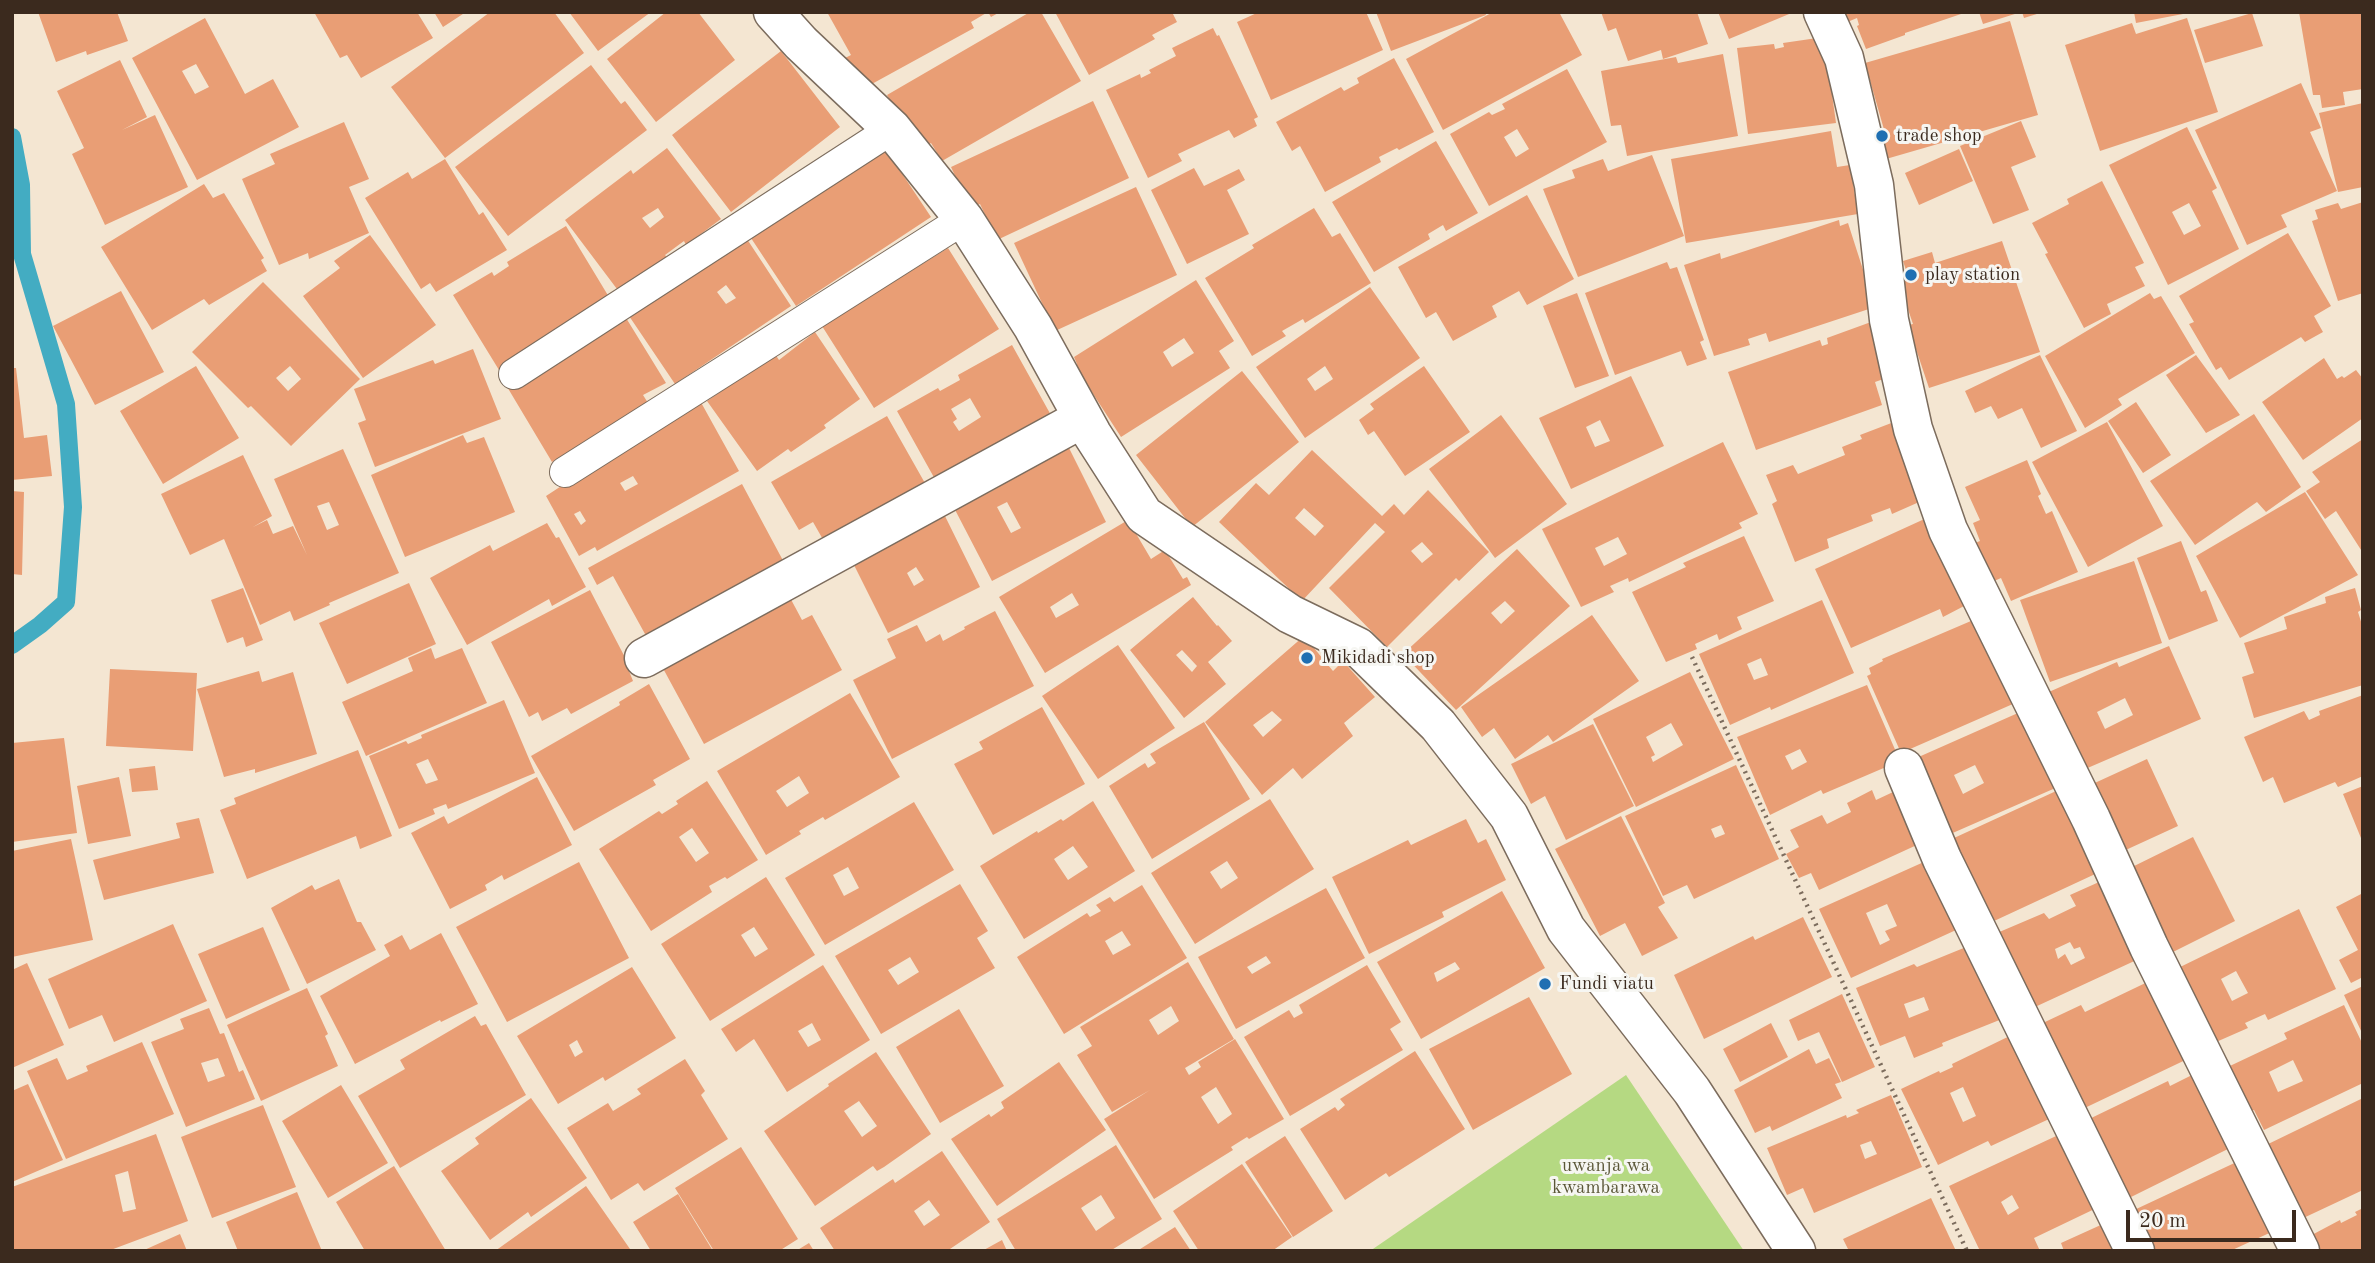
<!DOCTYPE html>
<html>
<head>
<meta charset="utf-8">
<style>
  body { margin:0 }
  #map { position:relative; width:2375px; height:1263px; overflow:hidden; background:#f4e6d2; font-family:"Old Standard TT",serif }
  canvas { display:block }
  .frame { position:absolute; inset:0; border:14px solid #3b2a1e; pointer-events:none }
  .scale { position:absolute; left:2126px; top:1210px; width:170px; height:32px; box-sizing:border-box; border:4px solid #3b2a1e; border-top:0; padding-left:9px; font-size:21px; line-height:24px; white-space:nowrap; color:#3b2a1e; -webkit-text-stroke:5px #f6f6f2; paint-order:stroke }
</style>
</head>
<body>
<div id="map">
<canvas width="2375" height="1263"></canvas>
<div class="frame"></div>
<div class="scale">20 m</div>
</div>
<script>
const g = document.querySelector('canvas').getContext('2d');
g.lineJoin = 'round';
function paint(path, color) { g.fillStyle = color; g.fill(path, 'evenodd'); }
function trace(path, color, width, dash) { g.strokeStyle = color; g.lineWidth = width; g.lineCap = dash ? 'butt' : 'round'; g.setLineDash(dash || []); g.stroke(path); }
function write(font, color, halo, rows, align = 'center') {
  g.font = font + ' "Old Standard TT",serif'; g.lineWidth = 6; g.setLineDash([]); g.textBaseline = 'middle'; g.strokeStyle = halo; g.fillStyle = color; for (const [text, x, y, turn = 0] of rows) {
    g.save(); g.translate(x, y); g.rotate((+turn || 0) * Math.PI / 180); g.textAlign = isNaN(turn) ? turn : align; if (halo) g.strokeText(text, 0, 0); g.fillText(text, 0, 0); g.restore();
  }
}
paint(new Path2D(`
  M1626,1075L1744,1251H1370Z`), '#b5d982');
trace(new Path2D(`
  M12,137L21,185L22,254L66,404L73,507L66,602L40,625L12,645`), '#43acc2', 18);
paint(new Path2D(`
  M38,12H117L128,41L87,55L86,51L56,62Z
  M314,12H417L433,38L361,78L347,55L340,58Z
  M434,12H466L443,27Z
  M490,12H554L584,53L445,158L391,87Z
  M569,12H651L598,51Z
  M666,12H698L735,60L656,122L607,59Z
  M827,12H1000L991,17L988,12L971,22L974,28L870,85L845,58L851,55Z
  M1030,12H1041L1081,81L942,161L931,143L919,151L887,95Z
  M1055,12H1172L1177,22L1152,35L1155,39L1089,75Z
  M1259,12H1366L1383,50L1271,100L1237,22Z
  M1376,12H1485L1486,15L1391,51Z
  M1493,12H1559L1582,55L1443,130L1406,59Z
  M1601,12H1697L1708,44L1663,59L1661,50L1628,61L1616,28L1608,31Z
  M1718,12H1794L1729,39Z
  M1841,12H1964V13L1905,33V35L1866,49L1857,26L1859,25L1857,18L1845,23Z
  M1979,12H2018V13L1983,24Z
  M2022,12H2040V13L2024,18Z
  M2134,12H2183V14L2136,23Z
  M2299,12H2363V89L2343,92L2345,105L2322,108L2320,95H2313Z
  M2252,13L2263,46L2205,63L2194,30Z
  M205,18L245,94L273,79L299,127L197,180L132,58ZM196,64L209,87L195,94L182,71Z
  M2187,18L2218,112L2100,151L2065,45L2132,23L2136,34Z
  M2010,21L2038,115L1886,159L1879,135L1885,133L1865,63Z
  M1213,28L1217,36L1219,35L1258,117L1254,119L1257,126L1234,138L1229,130L1178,154L1182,161L1148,178L1106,90L1140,74L1141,78L1151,73L1149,70L1176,56L1172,48Z
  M1824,37L1836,123L1748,134L1737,48L1774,44L1775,49L1784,47L1783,43Z
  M781,51L840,127L731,212L672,135Z
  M1723,54L1738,136L1627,156L1621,125L1611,126L1601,71L1676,57L1678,63Z
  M1394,58L1434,132L1399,150L1397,148L1379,157L1381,162L1325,192L1300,146L1292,151L1276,122L1341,87L1344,91L1359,83L1357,78Z
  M120,60L147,117L122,130L155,115L188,187L105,225L72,154L84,148L57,91Z
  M591,65L621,104L625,101L647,130L508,236L455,167Z
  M1567,69L1607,142L1489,206L1450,134L1489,112L1492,115L1505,109L1502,104ZM1517,129L1529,149L1516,157L1504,137Z
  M2301,83L2321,128L2310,132L2337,191L2281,215L2287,227L2247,245L2195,130Z
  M1093,101L1129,178L997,240L980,204L970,208L951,167Z
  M2363,103V187L2338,192L2319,113Z
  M2021,121L2036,157L2011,167L2029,210L1993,224L1960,146Z
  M344,122L369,179L349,187L369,233L309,259L308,253L279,265L242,179L275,164L270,154Z
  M2187,127L2217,188L2212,191L2239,249L2168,285L2109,165ZM2189,203L2201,226L2184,235L2172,212Z
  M1831,131L1837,167L1850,165L1858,214L1686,243L1671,159Z
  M1436,141L1478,213L1446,231L1443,225L1428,234L1430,239L1374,272L1332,202Z
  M881,142L931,217L796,306L747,232Z
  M667,148L721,219L686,245L684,241L665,255L671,262L623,297L565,220L631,170L633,174ZM658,208L664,217L650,228L642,218Z
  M1959,149L1973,181L1919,205L1905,173Z
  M1652,155L1684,236L1578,277L1543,189L1575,178L1572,170L1603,159L1608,171Z
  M445,159L479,215L483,212L507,250L436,292L430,283L421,289L365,198L408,172L412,179Z
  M1194,168L1204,186L1239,169L1245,180L1227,190L1249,234L1187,264L1151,190Z
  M2102,181L2144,263L2135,267L2145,286L2107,304L2111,314L2084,328L2045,254L2048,253L2032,223L2069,204L2067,199Z
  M204,184L213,198L224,193L264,258L261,260L267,271L209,305L204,299L152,330L101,247Z
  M1136,187L1177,275L1055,331L1014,243Z
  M1527,195L1574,279L1527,305L1519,291L1492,306L1497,317L1453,341L1436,312L1426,318L1398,267Z
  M2363,202V293L2338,301L2312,221L2318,219L2315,210L2338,203L2341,209Z
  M1314,208L1332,237L1340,233L1371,283L1305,323L1303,319L1282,331L1286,336L1252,356L1205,278L1254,248L1252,245Z
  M1839,220L1840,226L1848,223L1875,307L1769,342L1766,333L1748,339L1750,345L1714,356L1684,265L1720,253L1721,259Z
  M566,226L612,302L499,370L453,295L492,272L494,276L509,266L507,262Z
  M743,233L791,306L675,384L625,310ZM726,285L736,298L726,304L717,292Z
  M2288,233L2331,306L2314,316L2323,332L2305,342L2301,337L2229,380L2221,367L2216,370L2189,324L2194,322L2179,296Z
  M370,235L436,325L363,378L303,296L340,268L334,261Z
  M2002,241L2040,352L1929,388L1908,325L1913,324L1897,277L1907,273L1903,261L1932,252L1935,263Z
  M948,248L999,329L874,408L822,326Z
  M1667,262L1670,269L1677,267L1704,340L1700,342L1707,359L1687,366L1681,351L1615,375L1585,293Z
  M1196,280L1234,341L1219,351L1230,368L1121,437L1075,366L1077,364L1074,357ZM1184,338L1194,353L1172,367L1163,352Z
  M263,282L360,379L291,446L251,406L248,408L192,352ZM290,366L301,379L288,391L276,378Z
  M1370,287L1420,358L1305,438L1256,367ZM1325,366L1333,379L1315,391L1307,379Z
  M121,291L164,372L95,405L53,326Z
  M1577,293L1609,376L1575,388L1543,306Z
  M2150,293L2154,299L2161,296L2195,353L2118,399L2122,405L2085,428L2045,356Z
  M623,313L666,383L643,395L648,403L552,462L506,385Z
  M1871,322L1895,375L1875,382L1882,405L1756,450L1728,372L1820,340L1822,346L1828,344L1827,338Z
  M815,332L860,399L824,425L826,428L791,452L788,449L757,471L707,401L775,354L779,360Z
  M1012,345L1057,426L941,490L897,411L938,388L940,391L960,380L958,375ZM970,398L981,417L959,431L953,422L957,419L951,409Z
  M473,349L501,419L375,467L358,423L366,420L354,389L433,360L435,364Z
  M2040,355L2077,431L2041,448L2022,408L1998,419L1991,406L1975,413L1965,391Z
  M2196,355L2240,415L2206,433L2166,375Z
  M2324,358L2337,379L2342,376L2344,378L2356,370L2363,379V418L2303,460L2262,402Z
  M196,366L239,438L163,484L120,411Z
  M1424,366L1470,432L1405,476L1374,431L1368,435L1359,420L1374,409L1370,404Z
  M12,368H16L24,438L47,435L52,476L12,480Z
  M1242,371L1299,442L1192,527L1136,455Z
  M1631,376L1664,446L1571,489L1539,418ZM1600,420L1610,441L1595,447L1586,427Z
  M698,397L739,471L597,551L595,547L579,556L546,496ZM633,476L638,484L625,491L620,483ZM580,511L586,521L581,525L574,514Z
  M2136,402L2171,455L2143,473L2108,421Z
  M2254,414L2301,487L2266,512L2257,502L2195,545L2150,481Z
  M1501,415L1567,504L1495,558L1429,469Z
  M887,416L930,492L829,550L813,522L799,530L771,482Z
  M1894,422L1926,499L1892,514L1890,508L1871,515L1873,521L1827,539L1829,548L1795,562L1772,504L1777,501L1766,475L1793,465L1798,474L1845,455L1842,447L1862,439L1860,435Z
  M2107,422L2163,526L2088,567L2032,462Z
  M463,435L467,443L484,437L515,512L405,557L371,475Z
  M2363,439V553L2336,511L2325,519L2306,491L2320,482L2312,472Z
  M1723,442L1758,514L1739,523L1742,528L1629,582L1628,578L1610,586L1614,592L1581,607L1542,529ZM1618,537L1627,554L1604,566L1595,548Z
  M1067,444L1106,522L992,581L952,504L985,487L988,493L999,487L996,481ZM1007,502L1021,528L1011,533L997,507Z
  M343,449L399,573L329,603L330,605L294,621L290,611L260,625L224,539L190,555L161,494L243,455L272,516L253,527L267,520L273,534L293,526L307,555L274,479ZM329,502L339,525L327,530L317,506Z
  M1312,450L1382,516L1394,504L1404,515L1428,490L1489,552L1459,581L1456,578L1387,647L1329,588L1385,532L1375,523L1302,601L1219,522L1256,483L1269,495ZM1304,508L1324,526L1315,536L1295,518ZM1422,542L1433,554L1422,563L1411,551Z
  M2027,460L2041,494L2038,496L2046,514L2052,511L2078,572L2011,601L2001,578L1992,582L1975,543L1980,541L1973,523L1980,520L1965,487Z
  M742,484L787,568L650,643L613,576L597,585L588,568Z
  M12,491L24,492L22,575L12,574Z
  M2305,492L2358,575L2240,638L2196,556Z
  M943,512L980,587L888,633L850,557ZM916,567L924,580L914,586L907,573Z
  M1931,516L1966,605L1943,617L1940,609L1851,648L1815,569Z
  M1128,520L1151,559L1165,550L1183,579L1187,577L1191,585L1045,673L999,597ZM1072,593L1079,605L1056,618L1050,607Z
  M547,523L556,538L559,537L586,587L552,606L549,599L467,645L430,578L490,545L493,551Z
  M1744,536L1774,601L1737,617L1742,629L1719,640L1717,634L1695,644L1697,649L1666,662L1632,592L1686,567L1683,563Z
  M2181,541L2201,592L2206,590L2218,621L2169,640L2137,558Z
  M1517,549L1570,606L1456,710L1403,654ZM1505,601L1515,611L1501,624L1491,613Z
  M2134,561L2162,643L2050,682L2020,600Z
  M409,583L436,644L347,684L319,623Z
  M243,588L263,640L246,647L243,637L227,643L211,600Z
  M2355,588L2361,610L2358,612L2363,628V685L2254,718L2242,677L2254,673L2244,643L2287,629L2284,617L2326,603L2325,597Z
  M590,590L631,669L629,671L633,681L571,714L567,708L542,721L538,712L529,717L491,642Z
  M787,592L802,620L812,615L842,670L704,744L659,661Z
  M1193,597L1217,626L1218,625L1232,641L1208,662L1226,684L1184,718L1130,650ZM1182,650L1197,666L1192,672L1176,655Z
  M1822,600L1854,673L1771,710L1770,707L1730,725L1699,654ZM1761,658L1768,675L1754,680L1747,664Z
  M995,611L1034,686L892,759L853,680L896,658L887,639L917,625L926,642L940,634L943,641L965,629L964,627Z
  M1592,615L1639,681L1553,742L1548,735L1515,759L1494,728L1482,737L1461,707Z
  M1985,615L2022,700L1901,753L1867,676L1871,674L1869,668L1883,661L1882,659Z
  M1304,636L1333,671L1343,661L1375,697L1344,723L1353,736L1302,779L1293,768L1262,795L1205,722ZM1272,711L1282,720L1263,737L1253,725Z
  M1118,645L1175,728L1098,779L1042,696Z
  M2169,646L2201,719L2076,773L2042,695L2117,662L2119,667ZM2125,698L2133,715L2105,729L2097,712Z
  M431,648L435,659L462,648L487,703L366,756L342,702L413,671L408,658Z
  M110,669L197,673L193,751L106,746Z
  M259,671L262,682L293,672L317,754L255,773V769L224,777L197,689Z
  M1690,672L1734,759L1636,807L1593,719ZM1671,723L1683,745L1653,762L1651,757L1655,755L1646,737Z
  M649,684L690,759L653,780L656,785L574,831L531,756L620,705L619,702Z
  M1867,685L1900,761L1823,794L1821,790L1770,815L1737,737ZM1800,749L1807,762L1792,770L1785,756Z
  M850,693L900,777L825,820L823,817L799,831L801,834L766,855L717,771ZM799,776L809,793L787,807L776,791Z
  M2363,695V776L2338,787L2335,782L2284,803L2273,777L2263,782L2244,737L2304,711L2309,720L2320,715L2319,711Z
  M504,700L535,773L448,809L446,804L433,809L435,814L399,829L369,756L406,741L408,744L422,738L421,735ZM428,759L438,780L426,784L416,764Z
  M1042,707L1085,784L993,835L954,764L983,749L979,742Z
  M2027,709L2060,786L1939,839L1905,763ZM1975,765L1984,783L1963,794L1954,775Z
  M1204,722L1250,799L1152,859L1109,786L1145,763L1148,768L1156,763L1150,754Z
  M1593,724L1634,806L1566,840L1545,796L1531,804L1511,764Z
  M64,738L77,833L12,842V743Z
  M358,750L392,836L360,849L356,836L247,879L220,810L236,804L234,798Z
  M2147,759L2178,826L2117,854L2086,787Z
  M1736,765L1779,859L1694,899L1687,885L1663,896L1625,816ZM1721,825L1725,834L1715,838L1711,829Z
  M155,766L158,790L132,792L129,769Z
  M119,777L131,836L88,844L77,786Z
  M537,777L572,845L504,880L502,875L485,885L487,890L450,909L411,833L444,816L448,824Z
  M707,781L758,860L727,879L725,877L709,886L712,892L651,931L599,849L659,811L662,814L678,804L676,801ZM692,828L709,853L696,862L679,837Z
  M1908,785L1932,838L1819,890L1811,873L1799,878L1786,854L1799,847L1790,830L1822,815L1827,824L1851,812L1847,803L1872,790L1876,800Z
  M2067,786L2106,869L1979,928L1941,844Z
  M2363,786V843L2343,794Z
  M1270,799L1314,869L1195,944L1151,873ZM1227,861L1238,878L1221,889L1210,872Z
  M1093,801L1135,871L1024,939L980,866L1037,831L1038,833L1061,819L1063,821ZM1073,846L1088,867L1068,880L1054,859Z
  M914,802L954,870L825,945L785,878ZM848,867L859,888L844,896L833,875Z
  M1621,816L1665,903L1658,907L1678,938L1642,956L1625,923L1600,936L1555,849Z
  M199,818L214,873L104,900L93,860L180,838L176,823Z
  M1466,819L1478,843L1486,839L1506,880L1442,912L1444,917L1369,954L1332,877L1408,840L1411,845Z
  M2193,837L2235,921L2165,956L2124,871Z
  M71,839L93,940L12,957V851Z
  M1935,857L1967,925L1851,978L1819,909ZM1887,904L1897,926L1885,931L1890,940L1880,945L1866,913Z
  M579,862L629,958L507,1022L456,927Z
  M766,877L815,955L710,1021L661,944ZM754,927L768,949L755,957L741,935Z
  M2108,878L2143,957L2022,1013L1997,933L2044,913L2049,919L2076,906L2070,895ZM2070,942L2074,949L2080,947L2085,958L2071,965L2065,954L2058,959L2055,949Z
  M339,879L357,922H361L376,950L307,984L271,908L312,885L315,890Z
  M960,884L988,931L977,938L995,968L881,1034L835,956ZM910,957L919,972L898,985L888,970Z
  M1142,885L1187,958L1064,1034L1017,957L1087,913L1090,917L1101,911L1096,905L1110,897L1114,902ZM1122,931L1131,945L1113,955L1105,941Z
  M1326,888L1365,958L1236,1029L1198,957ZM1266,956L1271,963L1252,974L1247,967Z
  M1502,891L1545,968L1421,1039L1377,962ZM1455,962L1460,969L1437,982L1434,973Z
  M2363,893V977L2351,983L2339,960L2358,950L2336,907Z
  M2299,909L2336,989L2268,1020L2265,1014L2245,1023L2248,1028L2207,1046L2174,970ZM2236,971L2248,993L2232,1001L2221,979Z
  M1803,917L1832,977L1704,1039L1674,975L1753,936L1755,940Z
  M173,924L207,1001L114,1042L102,1015L69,1029L48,979Z
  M263,927L290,990L226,1019L198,954Z
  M441,933L478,1004L441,1022L440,1020L355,1064L320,996L390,956L384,945L402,935L410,950Z
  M1976,943L2007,1017L1942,1043L1943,1046L1914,1058L1905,1036L1880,1046L1856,988L1914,964L1917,967ZM1924,997L1929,1010L1909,1018L1904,1004Z
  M1188,962L1234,1039L1185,1068L1189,1075L1201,1067L1198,1062L1235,1039L1284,1119L1249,1139L1247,1137L1231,1147L1233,1150L1154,1199L1104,1119L1150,1090L1112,1112L1077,1055L1092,1046L1080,1027ZM1171,1006L1179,1021L1158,1035L1149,1020ZM1216,1087L1232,1114L1218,1124L1201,1097Z
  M27,963L64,1045L12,1068V970Z
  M823,965L870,1040L787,1092L754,1039L736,1052L721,1029ZM812,1023L821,1040L808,1047L798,1031Z
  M1367,965L1401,1022L1390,1029L1403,1050L1290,1116L1244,1037L1289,1010L1294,1018L1303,1013L1299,1005Z
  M632,967L676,1038L605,1081L603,1077L558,1104L517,1036ZM577,1040L583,1052L575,1057L569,1045Z
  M2160,976L2198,1054L2070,1115L2028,1030L2081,1005L2085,1012Z
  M2363,986V1035L2344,995Z
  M307,988L328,1034L325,1036L338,1066L261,1101L227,1025Z
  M1842,994L1875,1067L1842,1082L1819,1032L1798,1041L1789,1020Z
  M1529,997L1572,1074L1473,1130L1429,1049Z
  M2344,1005L2363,1045V1083L2264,1130L2254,1110L2236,1118L2215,1073L2287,1039L2284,1033ZM2293,1060L2303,1081L2278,1092L2269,1072Z
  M209,1008L220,1034L224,1033L239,1072L243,1070L255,1099L186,1127L151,1042L184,1029L180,1019ZM218,1058L225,1076L208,1082L201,1063Z
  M959,1009L1004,1086L940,1123L896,1047Z
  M475,1016L481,1026L486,1024L526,1095L400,1168L358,1096L405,1069L400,1060Z
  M1771,1023L1788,1057L1740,1082L1723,1049Z
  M2022,1030L2062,1113L1991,1146L1988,1141L1938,1165L1901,1089L1939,1071L1940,1073L1953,1067L1952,1064ZM1963,1087L1976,1116L1963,1122L1950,1093Z
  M142,1042L174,1114L66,1159L27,1071L57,1058L67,1080L88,1071L86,1066Z
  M1809,1049L1816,1064L1829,1058L1841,1082L1835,1084L1842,1098L1772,1131L1770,1126L1755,1133L1734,1090Z
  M1415,1051L1465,1129L1389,1177L1386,1173L1345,1200L1300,1129L1335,1107L1338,1111L1345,1105L1340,1099Z
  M876,1052L931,1134L884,1167L877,1171L873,1166L815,1206L764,1131L829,1086L828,1084ZM859,1101L877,1126L862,1137L844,1111Z
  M685,1059L705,1091L701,1095L728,1139L644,1191L638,1183L611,1200L567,1128L608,1103L613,1111L641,1094L637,1089Z
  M1059,1062L1106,1130L997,1206L951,1139L989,1114L991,1117L1004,1108L1001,1102Z
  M2200,1071L2236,1145L2125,1200L2085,1121L2168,1081L2170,1086Z
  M28,1084L63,1160L12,1182V1091Z
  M341,1085L388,1163L328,1198L282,1121Z
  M1891,1095L1922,1167L1814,1213L1803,1188L1787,1195L1767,1148L1846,1115L1847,1118L1859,1113L1856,1110ZM1871,1141L1877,1154L1865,1159L1860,1145Z
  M531,1098L587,1178L531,1217L528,1212L490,1240L441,1171L479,1144L475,1138Z
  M2363,1098V1190L2297,1221L2262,1147Z
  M263,1105L296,1187L212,1218L181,1137Z
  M2069,1130L2105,1204L2034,1238L2040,1251H1980L1949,1186ZM2012,1195L2019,1208L2008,1215L2001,1202Z
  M156,1134L188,1221L108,1251H12V1187ZM128,1171L136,1209L123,1212L115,1175Z
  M1285,1136L1333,1211L1293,1237L1245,1162Z
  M1116,1145L1162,1219L1110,1251H1016L997,1219ZM1101,1195L1115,1218L1096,1231L1081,1208Z
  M741,1147L798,1239L779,1251H714L675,1188Z
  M942,1151L990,1222L947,1251H835L820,1228L893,1179L895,1183ZM929,1200L940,1215L924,1226L914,1211Z
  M2243,1159L2276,1230L2230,1251H2150L2132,1211Z
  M1242,1164L1292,1237L1272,1251H1199L1173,1211Z
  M394,1166L446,1251H365L336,1202Z
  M586,1186L630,1249L628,1251H495Z
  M297,1192L322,1251H238L226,1222Z
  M678,1194L713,1251H651L633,1222Z
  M1931,1198L1956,1251H1849L1843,1239Z
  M2363,1208V1251H2315L2308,1237L2340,1220L2341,1223L2357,1215L2355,1212Z
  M2114,1219L2128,1251H2064L2061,1243Z
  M1175,1227L1191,1251H1137Z
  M180,1234L187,1251H142Z
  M1002,1240L1007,1251H982Z
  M809,1243L814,1251H796Z`), '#e99e75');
const lane = new Path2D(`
  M514,374L892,129
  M565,472L964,219`);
const street = new Path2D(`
  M773,12L801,43L892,129L964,219L1033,327L1092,434L1144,515L1290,614L1358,647L1438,725L1509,816L1566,929L1692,1091L1796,1251
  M1823,12L1844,58L1874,185L1889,320L1913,429L1948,530L2091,819L2149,947L2300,1251
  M644,658L1083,418
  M1904,768L1942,859L2135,1251`);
trace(lane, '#7c6c5d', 32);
trace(street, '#7c6c5d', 41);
trace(new Path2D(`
  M1692,657L1967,1251`), '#7c6c5d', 4.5, [2, 5]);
trace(lane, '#fff', 30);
trace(street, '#fff', 38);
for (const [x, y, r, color] of [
  [1882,136,7,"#1f6fb2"],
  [1911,275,7,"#1f6fb2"],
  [1307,658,7,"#1f6fb2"],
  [1545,984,7,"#1f6fb2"]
]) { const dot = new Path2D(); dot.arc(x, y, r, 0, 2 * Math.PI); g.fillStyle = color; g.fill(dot); trace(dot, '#f6f6f2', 2.5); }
write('19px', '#3b2a1e', '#f6f6f2', [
  ["trade shop",1896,136],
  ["play station",1925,275],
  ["Mikidadi shop",1321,658],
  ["Fundi viatu",1559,984]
], 'left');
write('19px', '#5a5637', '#f6f6f2', [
  ["uwanja wa",1606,1166],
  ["kwambarawa",1606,1188]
]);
</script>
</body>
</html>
